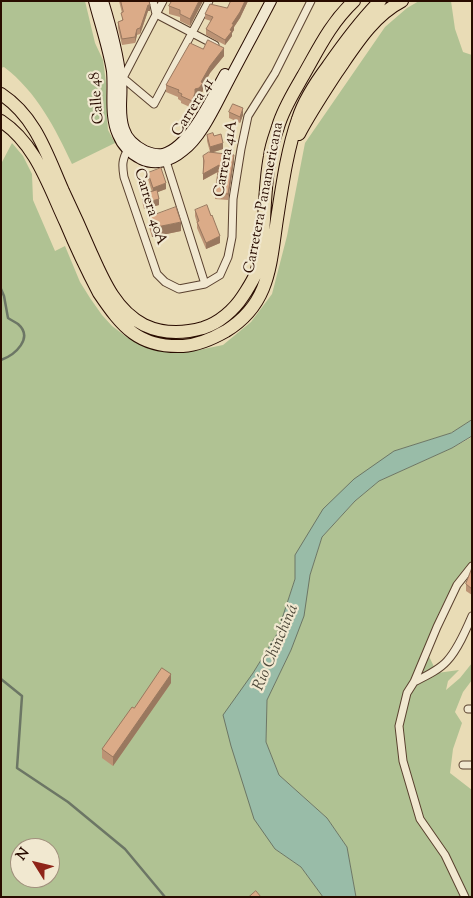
<!DOCTYPE html>
<html>
<head>
<meta charset="utf-8">
<style>
  body { margin:0 }
  #map { position:relative; width:473px; height:898px; overflow:hidden; background:#e9dcb6; font-family:"Sorts Mill Goudy",serif }
  canvas { display:block }
  .frame { position:absolute; inset:0; border:2px solid #290c00; pointer-events:none }
  .north { position:absolute; left:10px; top:838px; width:50px; height:50px; box-sizing:border-box; background:#f1e8d0; border:1px solid #a1907d; border-radius:50%; rotate:306deg; font-size:14px; font-weight:700; line-height:20px; text-align:center; color:#290c00 }
  .north::after { content:''; display:block; margin:auto; width:18px; height:22px; background:#8f2418; clip-path:polygon(50% 0,100% 100%,50% 72%,0 100%) }
</style>
</head>
<body>
<div id="map">
<canvas width="473" height="898"></canvas>
<div class="frame"></div>
<div class="north">N</div>
</div>
<script>
const g = document.querySelector('canvas').getContext('2d');
g.lineJoin = 'round';
function paint(path, color) { g.fillStyle = color; g.fill(path, 'evenodd'); }
function trace(path, color, width, dash) { g.strokeStyle = color; g.lineWidth = width; g.lineCap = dash ? 'butt' : 'round'; g.setLineDash(dash || []); g.stroke(path); }
function write(font, color, halo, rows, align = 'center') {
  g.font = font + ' "Sorts Mill Goudy",serif'; g.lineWidth = 4.5; g.setLineDash([]); g.textBaseline = 'middle'; g.strokeStyle = halo; g.fillStyle = color; for (const [text, x, y, turn = 0] of rows) {
    g.save(); g.translate(x, y); g.rotate((+turn || 0) * Math.PI / 180); g.textAlign = isNaN(turn) ? turn : align; if (halo) g.strokeText(text, 0, 0); g.fillText(text, 0, 0); g.restore();
  }
}
paint(new Path2D(`
  M1,1H85L95,43L103,60L106,83L107,119L108,130L115,143L72,164C55,128 37,92 4,67L1,68Z
  M419,1H451L455,29L463,52L472,55V420L451,433L394,451L295,555V579L277,634L253,673L275,849L301,867L323,897H1V164L12,143L23,156L32,174L33,200L55,251L65,246L80,282L90,298L102,315L112,326L128,338L166,350L189,352L223,345L251,322L272,294L287,236L305,143L385,27L407,8ZM20,848H50V878H20Z
  M472,437V561C449,585 435,619 426,650L437,673L459,670L448,681L446,690L460,678L472,663V680L463,692L455,712L462,723L453,749L450,773L472,790V897H356L347,847L327,818L279,775L266,742L267,700L291,650L310,575L322,537L355,501L379,481L452,448Z`), '#b0c293');
const water = new Path2D(`
  M472,420V436L452,448L379,481L355,501L322,537L310,575L304,616L291,650L267,700L266,742L279,775L327,818L347,847L356,897H323L301,867L275,849L254,819L231,746L223,715L253,673L277,634L295,579V555L323,509L354,479L394,451L451,433Z`);
paint(water, '#99bca8');
trace(water, '#6c7665', 1);
trace(new Path2D(`
  M1,289L4,296L8,318C11,320 15,322 18,324C34,338 15,355 1,360
  M1,679L22,696L17,768L68,802L125,849L165,897`), '#6c7665', 2.5);
const street = new Path2D(`
  M153,1L156,14L215,45
  M123,78L154,104L209,1
  M123,78L163,1
  M128,149C122,160 122,165 124,177L157,274L165,282L179,289L205,284L220,275L228,257L232,237L233,199L241,149L248,116L275,73L311,1
  M166,161L205,284
  M414,682C426,676 439,670 447,661C458,649 466,630 472,616
  M468,709H472
  M463,765H472
  M465,897L445,855L420,819L403,761L399,726L407,693L414,682L437,627L457,585L472,566`);
const secondary = new Path2D(`
  M94,1C100,24 108,47 112,71C114,92 109,115 118,135C122,145 131,154 141,159C156,166 171,161 183,151C201,138 215,107 225,88C240,59 256,30 271,1
  M103,1C111,27 118,53 121,80C123,96 118,113 124,129C127,139 135,146 145,151C150,153 157,155 163,154C190,147 212,97 225,74`);
const highway = new Path2D(`
  M1,94C36,117 47,155 63,191C73,212 82,232 91,253C103,280 116,311 144,325C163,334 182,334 203,328C219,323 234,310 243,296C248,288 253,281 256,273C260,261 261,248 263,235C265,209 265,182 270,156C271,146 275,136 278,127C283,109 294,92 303,76C319,48 330,24 354,1
  M1,121C36,144 49,187 66,223C76,247 87,270 99,293C122,327 139,348 183,346C199,345 212,339 226,331C270,304 270,265 277,219C282,187 287,150 298,119C304,100 316,82 328,66C344,43 360,21 380,1
  M299,134C310,113 324,92 337,72C355,46 373,16 402,1`);
trace(street, '#59402e', 9);
trace(secondary, '#290c00', 12);
trace(highway, '#290c00', 14);
trace(street, '#f1e8d0', 7);
trace(secondary, '#f1e8d0', 10);
trace(highway, '#e9dcb6', 12);
paint(new Path2D(`
  M119,1H149L150,11H148L141,32L140,34L137,35L135,43L122,45L118,28V22L122,21V13Z
  M172,1H203L190,26L180,21V17L169,14V6Z
  M231,1H248L240,18L234,27V30L232,33V36L225,45L206,35V29L211,21L205,19V14L227,8Z
  M203,49L224,56L210,73L203,86V91L199,95L195,97V100L192,108L181,103V101L178,99V97L166,92V85Z
  M229,112L243,115L240,123L229,118Z
  M207,135L214,136L223,149L211,153L234,161L228,200L215,199V193L218,172L203,180V156L210,152L207,141Z
  M148,173L166,189L157,192L159,205L144,209L142,201V195L152,192L148,179Z
  M195,210L211,216L220,243L206,249L197,228V223L195,216Z
  M149,217L181,231L152,237L149,227Z
  M472,568V595L466,591V584Z
  M171,683L113,766L102,758V749L134,708Z`), '#bc9375');
paint(new Path2D(`
  M199,1H203L190,26V19Z
  M245,1H248L240,18L234,27V30L232,33V36L225,45V40L232,24Z
  M148,5H150V11H148L140,34V28Z
  M137,29V35L135,43V37Z
  M224,48V56L210,73L203,86V91L199,95L195,97V100L192,108V101L195,89L210,66Z
  M243,108V115L240,123V117Z
  M223,143V149L210,153V147Z
  M234,155V161L228,200V194Z
  M219,165V171L203,180V174Z
  M166,183V189L153,194V188Z
  M159,199V205L144,209V203Z
  M181,222V231L152,237V228Z
  M220,236V243L206,249V243Z
  M171,674V683L113,766V757Z`), '#99785f');
const building = new Path2D(`
  M121,1H149L150,5H148L141,26L140,28L137,29L135,37L122,39L118,22L123,20L121,13L123,12Z
  M172,1H199L190,19L180,14V10L169,6Z
  M231,1H245L240,12L232,24H234L230,30L232,31L225,40L206,29L213,17L205,14L210,4L227,8Z
  M208,40L224,48L210,66L201,82L203,83L199,88L195,89V93L192,101L181,96L182,94L178,92L179,90L166,85L190,43L203,49Z
  M233,104L243,108L240,117L229,112Z
  M213,133L214,136L221,134L223,143L210,147L207,135Z
  M209,152L234,155L228,194L215,193L219,165L203,174L204,161L203,156Z
  M161,168L166,183L153,188L148,173Z
  M157,190L159,199L144,203L142,195Z
  M207,205L211,216L212,215L220,236L206,243L197,222L199,221L195,210Z
  M176,207L181,222L152,228L149,217Z
  M472,568V589L466,584Z
  M162,668L171,674L113,757L102,749L132,707L134,708Z
  M256,891L261,897H249Z`);
paint(building, '#dbab88');
trace(building, '#99785f', 1);
write('15px', '#290c00', '#f1e8d0', [
  ["Calle 48",98,98,-95],
  ["Carrera 41",194,108,-58],
  ["Carrera 41A",227,159,-80],
  ["Carretera Panamericana",265,198,-79],
  ["Carrera 40A",149,207,73]
]);
write('italic 16px', '#504a3b', '#f1e8d0', [
  ["Río Chinchiná",277,648,-67]
]);
</script>
</body>
</html>
